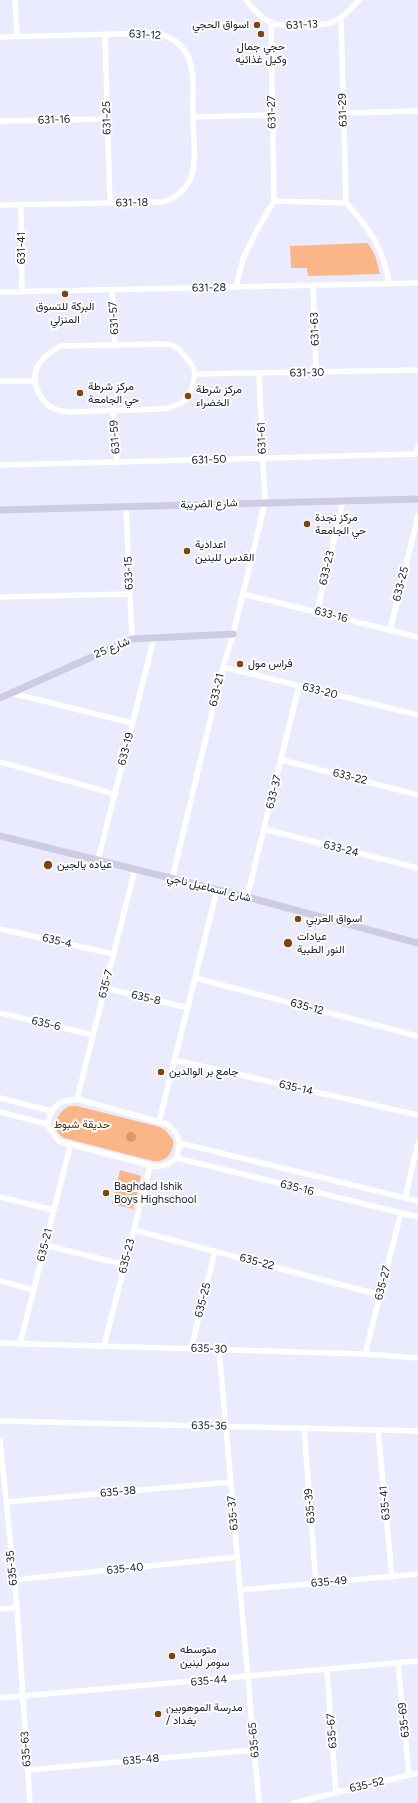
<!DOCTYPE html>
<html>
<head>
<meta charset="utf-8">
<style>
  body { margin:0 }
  canvas { display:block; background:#eaebfe }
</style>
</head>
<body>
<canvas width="418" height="1803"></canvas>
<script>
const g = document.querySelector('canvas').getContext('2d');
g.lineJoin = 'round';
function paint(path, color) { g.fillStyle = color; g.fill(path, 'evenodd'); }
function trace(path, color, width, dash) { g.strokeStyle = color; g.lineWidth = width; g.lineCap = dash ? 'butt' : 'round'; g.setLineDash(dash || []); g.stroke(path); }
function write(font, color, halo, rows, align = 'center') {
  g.font = font + ' Figtree,Vazirmatn,sans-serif'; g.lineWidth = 4; g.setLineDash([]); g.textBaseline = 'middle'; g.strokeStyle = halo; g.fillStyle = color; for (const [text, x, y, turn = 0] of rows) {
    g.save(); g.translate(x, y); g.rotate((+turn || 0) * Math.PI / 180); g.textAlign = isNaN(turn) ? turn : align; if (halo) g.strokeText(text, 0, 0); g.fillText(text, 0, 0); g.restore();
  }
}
paint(new Path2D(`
  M368,243L375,255L380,274L308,276L307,268H291L290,246Z
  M69,1106H77L160,1127L166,1131L173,1140C174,1153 167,1162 153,1161L64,1138C50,1129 56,1113 69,1106Z
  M120,1170L141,1176L133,1209L112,1204Z`), '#fbb687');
paint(new Path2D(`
  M126 1137a5 5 0 1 1 10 0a5 5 0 1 1-10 0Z`), '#dc9868');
trace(new Path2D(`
  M15,0L17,36
  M246,0C252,8 262,18 271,23C281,27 319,26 330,23C342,19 351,10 359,0
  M341,18L346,203
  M271,22L274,201
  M105,34L110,203
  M0,37L158,33C201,46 192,81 193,117L272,115
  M343,113L418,111
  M0,121L107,119
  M0,205L164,202C204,187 193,152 193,117
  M21,205L22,292
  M313,285L316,373
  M236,287L243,259L257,230L274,201L346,203C369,227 384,250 389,283
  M112,290L115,345
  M0,292L418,283
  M164,344L172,345L179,349L193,366L195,374L192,388L186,399L181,403L169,408L159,409L69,412C64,411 59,411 54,409C39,401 29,380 39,364C44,356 52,351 60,346Z
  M195,374L418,370
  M0,381H34
  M113,411L117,463
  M416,454L418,446
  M0,465L418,454
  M126,507L132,639
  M243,594L418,637
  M0,597L129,594
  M317,612L343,501
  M390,630L418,516
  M223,667L418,715
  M11,693L132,723
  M282,760L418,795
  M0,762L115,794
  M264,829L418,868
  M98,860L154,638
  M172,879L223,667L233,634L265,503L259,374
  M247,897L299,686
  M0,929L113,954
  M195,978L418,1036
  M105,988L188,1008
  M0,1013L93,1035
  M174,1060L418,1115
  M0,1098L51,1111
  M77,1099L167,1124C181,1136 181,1142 177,1158L168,1164L157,1167L58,1141L47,1124C53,1105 58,1101 77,1099Z
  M77,1099L135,869
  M0,1112L47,1124
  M159,1122L217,890
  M180,1143L418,1201
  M177,1158L418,1217
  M0,1197L53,1210
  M405,1198L418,1143
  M134,1230L380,1295
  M45,1245L125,1265
  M0,1281L34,1290
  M0,1343L365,1354L418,1358
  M20,1344L70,1146
  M104,1346L150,1166
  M191,1349L215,1251
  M219,1349L259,1803
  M365,1354L401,1213
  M0,1421L418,1431
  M304,1428L316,1583
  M378,1430L392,1577
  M0,1440L17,1608L30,1803
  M6,1502L231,1482
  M13,1580L237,1557
  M240,1590L418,1574
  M0,1609L17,1608
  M398,1664L409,1775
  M327,1670L336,1793
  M0,1698L418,1661
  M28,1770L254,1750
  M294,1803L418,1773`), '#fff', 5.5);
trace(new Path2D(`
  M0,510L418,499
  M0,698L132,639L233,634
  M0,836L247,897L418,943`), '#cdcce3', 7);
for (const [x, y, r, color] of [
  [257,25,4,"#834309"],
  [261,34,4,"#834309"],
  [65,294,4,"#834309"],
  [80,393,4,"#834309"],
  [188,396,4,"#834309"],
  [307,524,4,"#834309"],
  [187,551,4,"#834309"],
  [240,664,4,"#834309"],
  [48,865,5,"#834309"],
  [298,919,4,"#834309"],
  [288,943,5,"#834309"],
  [161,1072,4,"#834309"],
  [106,1193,4,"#834309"],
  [172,1656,4,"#834309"],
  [158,1714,4,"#834309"]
]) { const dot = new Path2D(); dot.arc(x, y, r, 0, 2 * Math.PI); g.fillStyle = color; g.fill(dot); trace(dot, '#fff', 1.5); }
write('11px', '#22222e', '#fff', [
  ["اسواق الحجي",249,25,"right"],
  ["حجي جمال",261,47,"center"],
  ["وكيل غذائيه",261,60,"center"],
  ["البركة للتسوق",65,307,"center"],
  ["المنزلي",65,320,"center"],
  ["مركز شرطة",88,387],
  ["حي الجامعة",88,400],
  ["مركز شرطة",196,390],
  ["الخضراء",196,403],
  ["مركز نجدة",315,518],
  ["حي الجامعة",315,531],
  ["اعدادية",195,545],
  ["القدس للبنين",195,558],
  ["فراس مول",248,664],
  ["عياده يالجين",57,865],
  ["اسواق العربي",306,919],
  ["عيادات",297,937],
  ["النور الطبية",297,950],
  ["جامع بر الوالدين",169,1072],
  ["Baghdad Ishik",114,1187],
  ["Boys Highschool",114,1200],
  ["متوسطه",180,1650],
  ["سومر لبنين",180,1663],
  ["مدرسة الموهوبين",166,1708],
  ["/ بغداد",166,1721]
], 'left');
write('11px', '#22222e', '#fff', [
  ["631-13",302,25,-3],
  ["631-12",145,35,3],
  ["631-29",343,110,-92],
  ["631-27",272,112,-91],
  ["631-25",107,118,-91],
  ["631-16",54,120,-2],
  ["631-18",132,203,-1],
  ["631-41",22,248,-90],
  ["631-28",209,288,-1],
  ["631-57",114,318,-94],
  ["631-63",315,329,-92],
  ["631-30",307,373,-1],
  ["631-59",115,437,-94],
  ["631-61",262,438,-92],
  ["631-50",209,460,-2],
  ["شارع الضريبة",209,504,-2],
  ["633-23",327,568,-77],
  ["633-15",129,573,-92],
  ["633-25",401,584,-76],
  ["633-16",331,615,14],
  ["شارع 25",112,648,-23],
  ["633-21",217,690,-77],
  ["633-20",320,691,14],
  ["633-19",126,749,-76],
  ["633-22",350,777,14],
  ["633-37",274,792,-76],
  ["633-24",341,849,14],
  ["شارع اسماعيل ناجي",209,888,14],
  ["635-4",57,941,13],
  ["635-7",106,984,-76],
  ["635-8",146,998,13],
  ["635-12",307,1007,15],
  ["635-6",46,1024,13],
  ["635-14",296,1088,13],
  ["635-16",297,1188,14],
  ["635-21",45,1245,-76],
  ["635-23",127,1256,-76],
  ["635-22",257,1262,15],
  ["635-27",383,1283,-76],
  ["635-25",203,1300,-76],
  ["635-30",209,1349,2],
  ["635-36",209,1426,1],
  ["635-38",118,1492,-5],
  ["635-41",385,1503,-95],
  ["635-39",310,1506,-95],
  ["635-37",233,1513,-95],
  ["635-35",12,1568,-96],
  ["635-40",125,1569,-6],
  ["635-49",329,1582,-5],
  ["635-44",209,1681,-5],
  ["635-69",404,1720,-96],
  ["635-67",332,1731,-94],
  ["635-65",254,1740,-95],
  ["635-63",26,1749,-94],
  ["635-48",141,1760,-5],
  ["635-52",367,1785,-13]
]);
write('11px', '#562a04', '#fff', [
  ["حديقة شبوط",82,1125]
]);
</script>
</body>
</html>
